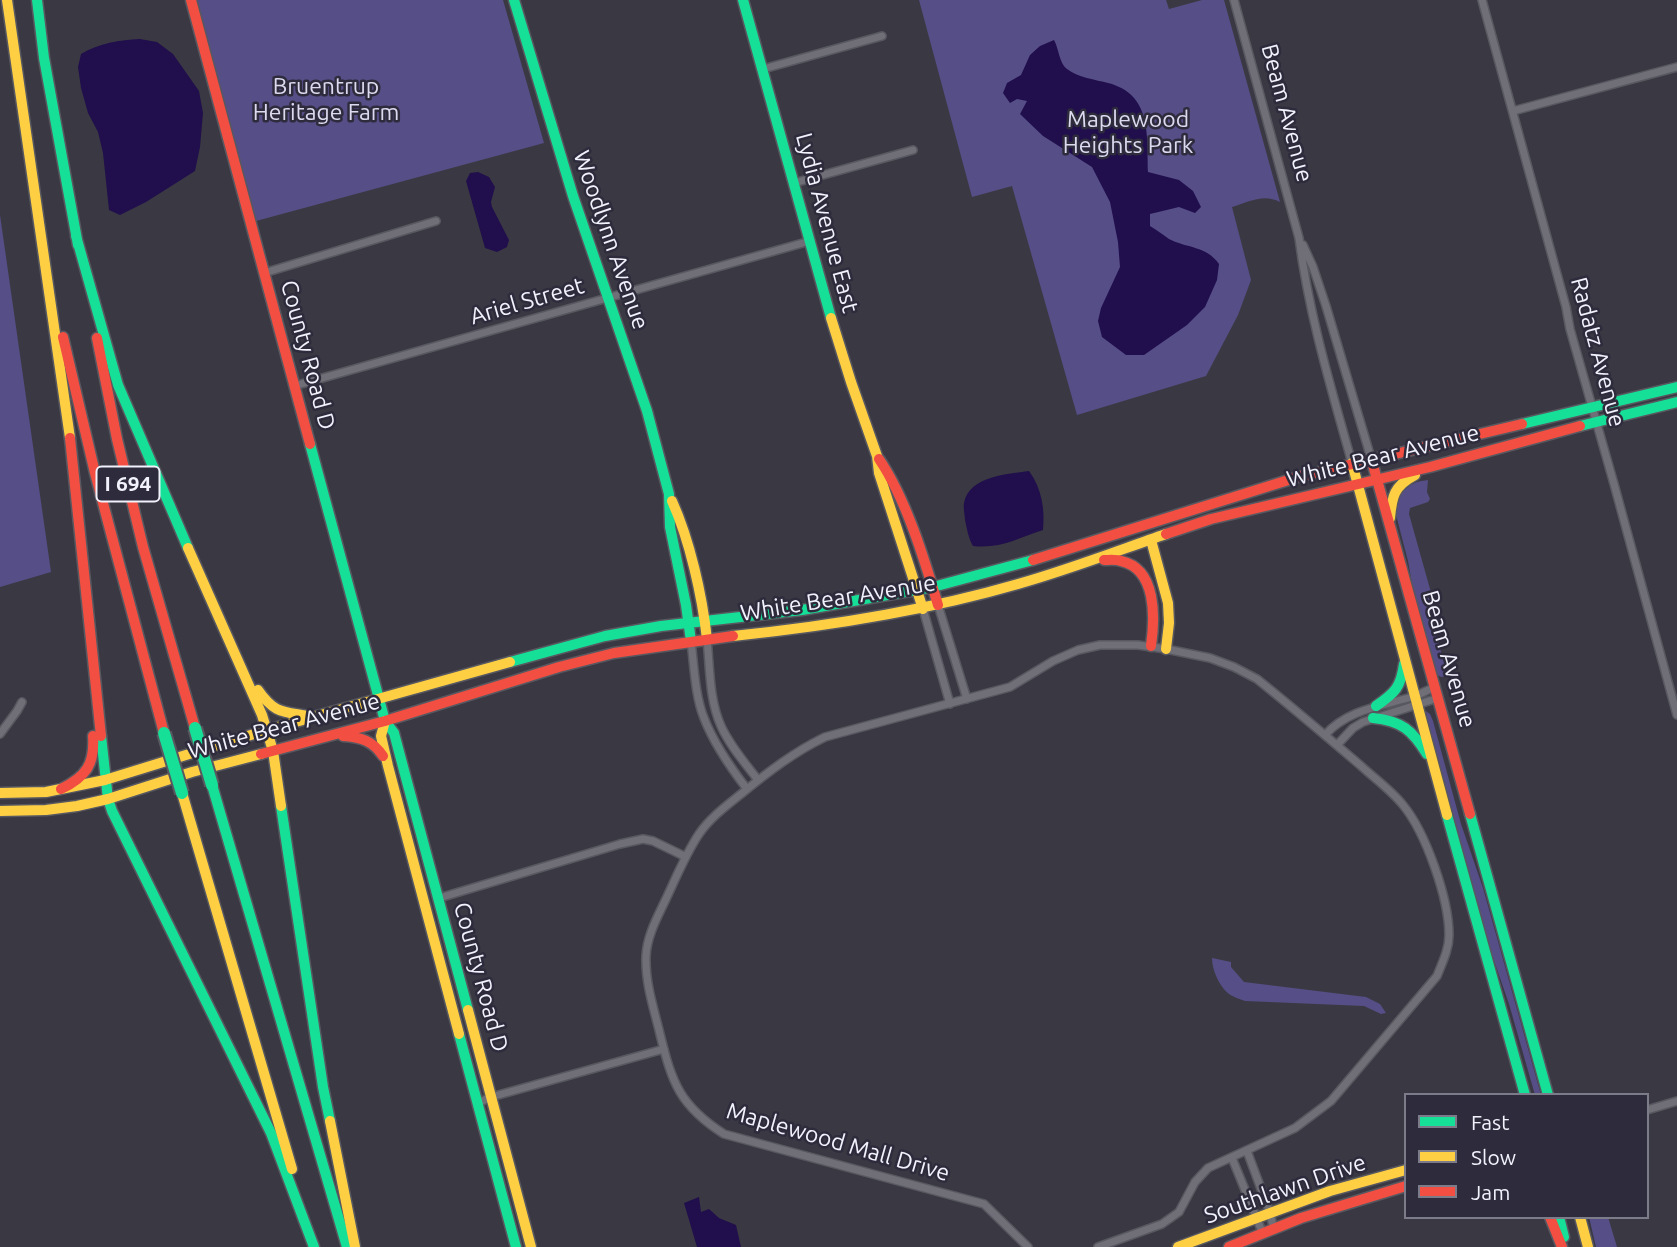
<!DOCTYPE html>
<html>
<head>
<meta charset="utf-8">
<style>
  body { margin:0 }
  #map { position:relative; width:1677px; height:1247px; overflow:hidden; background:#3a3943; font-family:Ubuntu,sans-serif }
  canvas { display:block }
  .legend { position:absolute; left:1404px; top:1093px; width:245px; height:126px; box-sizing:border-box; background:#2d2b3c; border:2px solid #7c7b89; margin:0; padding:9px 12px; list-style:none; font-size:21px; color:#f2f2fd }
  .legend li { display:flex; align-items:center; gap:14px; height:35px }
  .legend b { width:35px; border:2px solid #7c7b89 }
</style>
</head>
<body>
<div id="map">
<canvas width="1677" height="1247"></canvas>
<ul class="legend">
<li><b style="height:9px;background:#16e098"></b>Fast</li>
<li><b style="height:9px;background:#ffcf43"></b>Slow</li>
<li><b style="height:9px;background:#f24e42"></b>Jam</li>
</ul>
</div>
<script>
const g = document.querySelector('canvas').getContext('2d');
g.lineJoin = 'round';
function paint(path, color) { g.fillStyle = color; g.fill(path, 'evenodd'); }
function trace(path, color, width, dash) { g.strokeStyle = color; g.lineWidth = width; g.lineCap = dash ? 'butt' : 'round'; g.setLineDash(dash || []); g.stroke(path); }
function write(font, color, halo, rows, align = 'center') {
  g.font = font + ' Ubuntu,sans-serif'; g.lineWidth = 5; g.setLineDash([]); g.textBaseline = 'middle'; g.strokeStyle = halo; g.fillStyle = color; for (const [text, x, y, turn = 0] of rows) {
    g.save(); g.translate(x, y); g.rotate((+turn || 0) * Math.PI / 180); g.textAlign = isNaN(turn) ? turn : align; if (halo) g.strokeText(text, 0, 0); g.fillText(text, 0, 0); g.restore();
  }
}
paint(new Path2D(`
  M197,0H503L544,143L256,221Z
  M919,0H1166L1169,9L1202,0H1224L1280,202C1264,193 1248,202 1232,207L1251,280L1238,315L1206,376L1077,415L1012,186L972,197Z
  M0,215L51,572L0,587Z
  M1428,480L1427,492L1430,499L1428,502L1410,508L1409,514L1439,621L1433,624L1448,676L1441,677L1436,674L1415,600L1408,561L1394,507L1396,497C1401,494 1403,490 1408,487C1414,482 1421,481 1428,480Z
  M1426,711L1430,714L1433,721L1461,824L1483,888L1541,1095H1535L1509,1004L1490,949L1427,721Z
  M1212,958L1231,962V967L1244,982L1366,997L1380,1004L1386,1013L1381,1014L1364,1006L1245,1001C1240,999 1233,997 1229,994C1219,986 1212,970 1212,958Z
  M1589,1217H1608L1617,1247H1596Z`), '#564e87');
paint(new Path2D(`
  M140,39L157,42L173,54L199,91L203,113L200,147L195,171L146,202L120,215L109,210L103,153L98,132L88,113L81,88L78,67L81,54C99,43 120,40 140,39Z
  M1054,40C1059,49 1059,63 1067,69C1077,77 1096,80 1108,83C1152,94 1147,136 1148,172L1179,180L1193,191L1201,207L1195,213L1179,207L1150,214V226C1157,230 1163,235 1169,239C1186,248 1207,246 1219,264L1217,280L1205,307L1187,325L1144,355H1126L1102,337L1098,321L1101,308L1120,267L1118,242L1110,202L1092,167L1043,136L1020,114L1027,101L1017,99L1010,103L1003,93L1007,83L1021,75L1030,55L1040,46Z
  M478,172L489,177L495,187L491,202L492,207L509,240L507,247L497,252L485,248L466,181L470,173Z
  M1029,471C1042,489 1045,509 1043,530C1018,538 1001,549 973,546C968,537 967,529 965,520C965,515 963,508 964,503C969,476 1008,474 1029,471Z
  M699,1197L701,1212L709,1209L719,1218L736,1225L741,1247H697L684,1203Z`), '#210e4c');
const street = new Path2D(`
  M1234,0L1299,238C1309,315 1331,388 1352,463
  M1482,0L1566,307L1570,329L1614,484L1677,715
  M763,69L882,36
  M1513,111L1677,67
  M794,183L913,150
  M1303,245L1313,267L1326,306L1371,458
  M264,273L436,221
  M294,386L810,241
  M938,605L967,699
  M923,609L950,704
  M707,639C710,668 709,699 721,726C730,746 745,763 758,780
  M691,641C694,665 695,696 704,718C714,744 730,767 747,789
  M0,734L17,711L22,702
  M1325,735C1348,709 1383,706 1415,696C1422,693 1428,690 1435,687
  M1337,745L1353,728L1363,722L1438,698
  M439,898L620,844L643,839L653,841L686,857
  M478,1103L491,1097L664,1049
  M1647,1110L1677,1101
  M1247,1151L1270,1213L1274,1230
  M1232,1158L1263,1234
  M1028,1247L984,1204L724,1134C680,1106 672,1083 660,1034C654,1009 645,983 646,956C647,936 657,918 665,901C676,878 685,855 699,834C710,818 726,806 741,794C768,772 794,752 825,737L1010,687L1053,661L1078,650L1100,645H1138L1166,649L1210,658L1234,667L1257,679C1292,707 1326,736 1360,765C1374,778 1391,790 1403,805C1426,833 1449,899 1449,935C1449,950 1442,963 1437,976L1331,1101L1295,1128L1208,1168L1195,1182L1179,1212L1162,1224L1098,1247`);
const fast = new Path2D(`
  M37,0L44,58L78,245
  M514,0L573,196L647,411L669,494L670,527L686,605L691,641
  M743,0L831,318
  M76,236L118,385L188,548
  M1522,424L1677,387
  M1580,426L1677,402
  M310,444L385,721L394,733L468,1010
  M510,662L605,636L661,626L802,610L933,587L1033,560
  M1376,706C1395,693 1401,687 1404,664
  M1373,718C1402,721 1412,730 1427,754
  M101,736L108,799L112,811L271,1133L314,1247
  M212,785L347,1247
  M281,806L323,1087L330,1121
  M1470,814L1548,1095
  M1447,815L1525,1095
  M459,1034L516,1247
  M1559,1217L1564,1237`);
const slow = new Path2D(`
  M7,0L70,438
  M831,318L851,382L877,456L879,473L923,609
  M1352,463L1447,815
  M672,501C690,541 702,595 707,639
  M1390,518C1392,496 1394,486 1415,475
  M1151,540L1168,603L1169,623L1166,649
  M188,548L262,715L273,751L281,806
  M733,636C830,626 925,611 1018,584C1068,570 1117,551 1166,534
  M258,690C276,716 285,711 313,717
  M385,721L381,736L388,766L459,1034
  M0,793L46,792L105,780L267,730L510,662
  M182,793L292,1169
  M0,811L46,810L77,806L108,799L192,772L261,754
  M468,1010L531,1247
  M330,1121L355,1247
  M1580,1217L1588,1247
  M1178,1247L1330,1191L1406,1170`);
const jam = new Path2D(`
  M191,0L310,444
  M63,337L95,473L164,733
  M97,338L117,439L143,547L195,728
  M70,438L101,736
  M1371,458L1470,814
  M879,459C906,499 924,558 938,605
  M1166,534L1211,519L1430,467L1580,426
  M1033,560L1298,477L1522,424
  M1104,560C1109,560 1116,559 1121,561C1157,569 1155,618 1151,646
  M343,736C361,737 373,741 383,756
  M261,754L385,721L559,667L614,653L733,636
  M61,789C86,777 95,764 93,736
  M1550,1217L1562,1247
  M1229,1247L1301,1218L1406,1186`);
trace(street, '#585860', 10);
trace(fast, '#585860', 13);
trace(slow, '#585860', 13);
trace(jam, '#585860', 13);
trace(street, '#706f77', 7);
trace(fast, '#16e098', 10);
trace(slow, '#ffcf43', 10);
trace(jam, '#f24e42', 10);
const fastBridge = new Path2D(`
  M195,728L212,785
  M164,733L182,793`);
trace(fastBridge, '#585860', 16, []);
trace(fastBridge, '#16e098', 12);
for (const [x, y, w] of [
  [128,484,63]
]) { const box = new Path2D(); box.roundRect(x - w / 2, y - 17.5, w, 35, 5); g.fillStyle = '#2d2b3c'; g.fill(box); trace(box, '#f2f2fd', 2); }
write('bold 21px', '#f2f2fd', null, [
  ["I 694",128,484]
]);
write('23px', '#dbdaef', '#2d2b3c', [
  ["Bruentrup",326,86],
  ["Heritage Farm",326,112],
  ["Maplewood",1128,119],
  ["Heights Park",1128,145]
]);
write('23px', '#f2f2fd', '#2d2b3c', [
  ["Beam Avenue",1287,113,75],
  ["Lydia Avenue East",827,223,75],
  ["Woodlynn Avenue",611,240,71],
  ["Ariel Street",527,301,-16],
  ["Radatz Avenue",1598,352,75],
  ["County Road D",308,355,75],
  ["White Bear Avenue",1383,456,-14],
  ["White Bear Avenue",838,598,-9],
  ["Beam Avenue",1449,659,74],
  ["White Bear Avenue",284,726,-15],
  ["County Road D",481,977,75],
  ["Maplewood Mall Drive",838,1142,16],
  ["Southlawn Drive",1285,1189,-19]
]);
</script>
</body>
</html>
